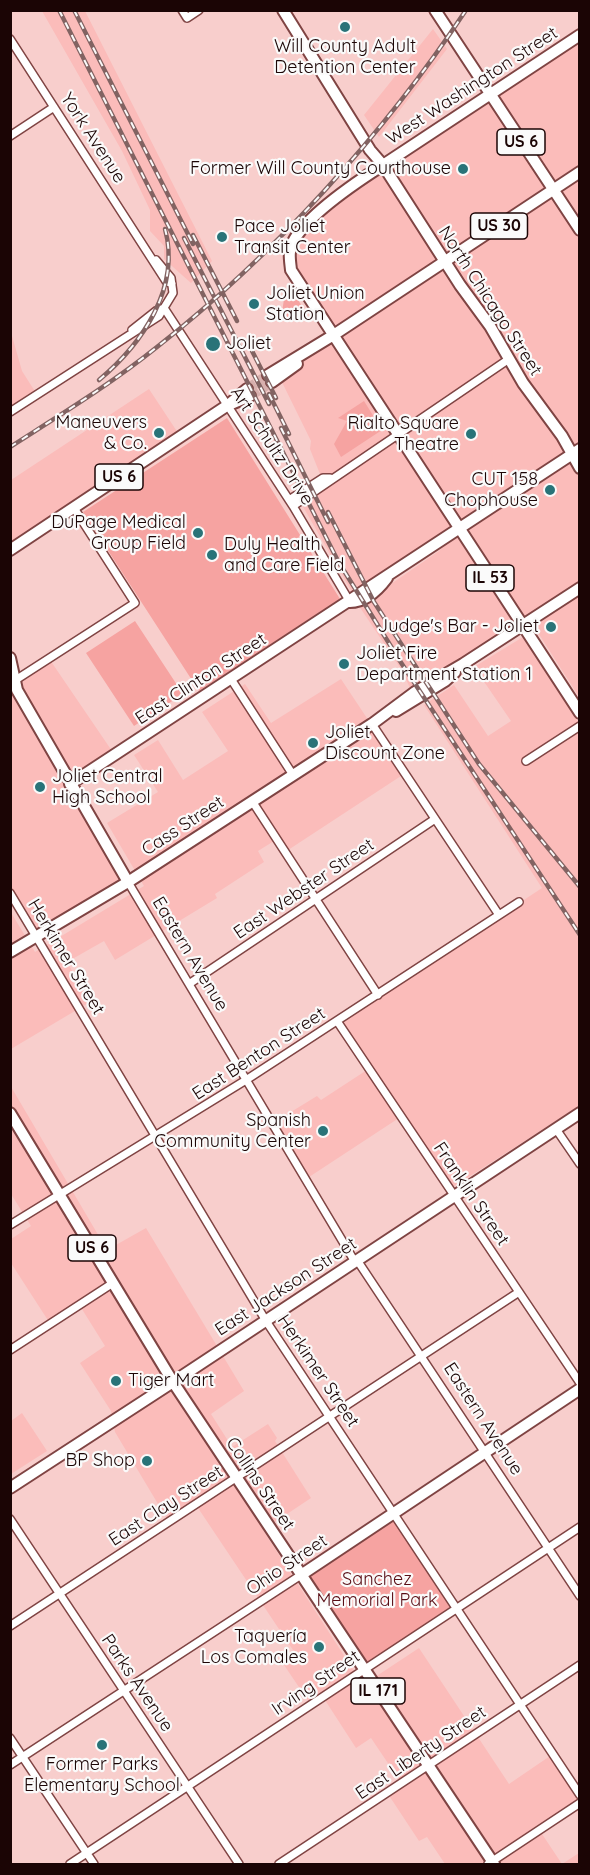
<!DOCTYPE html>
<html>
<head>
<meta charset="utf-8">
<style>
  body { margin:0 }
  #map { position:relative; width:590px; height:1875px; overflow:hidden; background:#f8cecc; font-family:Quicksand,sans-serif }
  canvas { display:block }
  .frame { position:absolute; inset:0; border:12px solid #1b0505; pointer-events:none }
</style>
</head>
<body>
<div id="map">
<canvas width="590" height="1875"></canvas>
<div class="frame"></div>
</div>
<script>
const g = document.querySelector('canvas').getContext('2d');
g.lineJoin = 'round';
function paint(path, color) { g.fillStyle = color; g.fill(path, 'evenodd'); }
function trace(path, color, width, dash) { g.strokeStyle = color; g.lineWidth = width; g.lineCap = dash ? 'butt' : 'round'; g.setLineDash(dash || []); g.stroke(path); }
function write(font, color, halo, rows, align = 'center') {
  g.font = font + ' Quicksand,sans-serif'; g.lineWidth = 4.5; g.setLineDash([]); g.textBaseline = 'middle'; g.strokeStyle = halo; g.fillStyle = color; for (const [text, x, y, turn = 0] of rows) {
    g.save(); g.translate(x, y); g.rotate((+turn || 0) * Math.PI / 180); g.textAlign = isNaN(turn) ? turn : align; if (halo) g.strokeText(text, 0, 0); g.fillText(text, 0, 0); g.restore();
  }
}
paint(new Path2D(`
  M42,11H85L212,261L191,283L164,259V246L150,231V210L122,151Z
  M433,29L447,49L379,137L364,115Z
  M579,37V172L332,335L296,279L294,242L324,210Z
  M579,174V448L352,592L302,505L326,489L310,449L311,441L278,374Z
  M10,329L22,371L36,393L10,410Z
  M149,389L180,436L11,548V480Z
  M571,456L579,469V587L522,625L460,530Z
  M458,531L521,626L411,690L401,669L359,606L439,551Z
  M579,592V697L535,628L536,623Z
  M523,637L579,723V1106L450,1189L402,1116L306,1179L273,1123L317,1096L321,1100L370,1068L340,1022L542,888L424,705L454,685L488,736L511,721L474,667Z
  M50,660L112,751L69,780L16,682Z
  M10,674L125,881L37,934L11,889Z
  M341,679L404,774L282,854L274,841L258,851L264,862L215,894L217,898L115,960L104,941L67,962L90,1002L11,1049L10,911L35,952L144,886L107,823L158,792L134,755L158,740L183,780L228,751L202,712L245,684L271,723Z
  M10,1085L107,1250L146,1228L244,1391L211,1414L232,1447L268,1424L277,1438L275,1441L311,1498L263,1530L363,1685L419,1648L509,1784L553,1754L579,1794V1803L540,1831L562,1864L579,1853V1864H445L427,1837L419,1841L388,1794L402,1784L371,1738L356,1748L323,1697L311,1705L280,1659L293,1650L194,1502L167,1519L115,1432L111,1411L80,1363L105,1346L80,1306L51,1325L11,1263V1239L31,1226L11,1194Z
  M22,1413L47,1451L11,1474V1421Z`), '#fbbcba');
paint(new Path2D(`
  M290,288L304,309L286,319L282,312L285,293Z
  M364,401L382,430L341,457L334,444L347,421L338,418Z
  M227,418L340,599L199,691L83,512Z
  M135,621L183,694L134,726L86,653Z
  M391,1517L453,1608L364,1668L305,1576Z`), '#f6a3a1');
trace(new Path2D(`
  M247,389L268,375
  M250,396L272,382`), '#d7b0ae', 10, [10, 5]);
const street = new Path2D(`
  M182,10L187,18L199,10
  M10,39L166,281L172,284
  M10,136L54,107
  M164,308L293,506L350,602
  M132,330L156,311L164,308
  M10,412L159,316L173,293L171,278L156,260
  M289,500L323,478H330
  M293,506L509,359
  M231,679L293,775
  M14,681L135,603L74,508
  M372,724L499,915
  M526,761L580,726
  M252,801L378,995
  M128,882L355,1262
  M10,893L266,1321L580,1795
  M189,984L435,819
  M337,1021L580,1383
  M556,1129L580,1164
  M10,1225L246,1080L519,902
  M357,1260L580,1596
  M10,1350L113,1283
  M10,1519L239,1864
  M10,1626L519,1292
  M10,1738L94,1864
  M10,1765L301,1575
  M70,1864L580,1527
  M279,1864L580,1665
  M488,1864L580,1803`);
const secondary = new Path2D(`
  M580,35L383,165L460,285L490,326L523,383L562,436L580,468
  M350,602C365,602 378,590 387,578
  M10,658L17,690L128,882
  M70,784L580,449
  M173,1382L580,1113
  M301,1575L580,1389`);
const primary = new Path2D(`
  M283,10L370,150L383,165
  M435,10L580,230
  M383,165C358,181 306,216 293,242C288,251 290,260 291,270L580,713
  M268,375L332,336L580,172
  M272,382L297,364
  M229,405L250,396
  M10,550L228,405L247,389
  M396,711L445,681L455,672
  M10,952L128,882L372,724L415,692L463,664L580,588
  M10,1113L173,1382L494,1864
  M10,1488L173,1382`);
trace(street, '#7f4443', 10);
trace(secondary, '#7f4443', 14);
trace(primary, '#7f4443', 14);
trace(street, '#fff', 7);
trace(secondary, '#fff', 10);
trace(primary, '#fff', 10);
const rail = new Path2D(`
  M59,10L338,561L400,661L580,935
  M74,10L193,244
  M193,235L237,321
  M184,238L269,404
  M249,345L276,398
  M99,380C142,344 181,288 165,229
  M269,394L289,434
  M281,428L328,522
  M10,447C60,415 111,384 157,347C273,256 385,133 466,10
  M328,512L374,602L479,764L580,887`);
trace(rail, '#826362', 4.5);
trace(rail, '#fafafa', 2, [7]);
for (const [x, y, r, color] of [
  [345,27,6,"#297378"],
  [463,169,6,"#297378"],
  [222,237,6,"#297378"],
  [254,304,6,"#297378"],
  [213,344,8,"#297378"],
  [159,433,6,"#297378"],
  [471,434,6,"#297378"],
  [550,490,6,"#297378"],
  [198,533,6,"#297378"],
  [212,555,6,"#297378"],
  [551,627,6,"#297378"],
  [344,664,6,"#297378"],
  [313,743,6,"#297378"],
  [40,787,6,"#297378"],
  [323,1131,6,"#297378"],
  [116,1381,6,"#297378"],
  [147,1461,6,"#297378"],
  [319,1647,6,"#297378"],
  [102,1745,6,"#297378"]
]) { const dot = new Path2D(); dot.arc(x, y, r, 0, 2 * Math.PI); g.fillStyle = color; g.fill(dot); trace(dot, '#fafafa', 2); }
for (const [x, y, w] of [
  [521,142,48],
  [499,226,57],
  [119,477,48],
  [490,578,48],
  [92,1248,48],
  [378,1691,54]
]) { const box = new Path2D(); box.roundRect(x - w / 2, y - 13, w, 26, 4.5); g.fillStyle = '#fafafa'; g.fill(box); trace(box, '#1b0505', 1.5); }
write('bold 16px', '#1b0505', null, [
  ["US 6",521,142],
  ["US 30",499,226],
  ["US 6",119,477],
  ["IL 53",490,578],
  ["US 6",92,1248],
  ["IL 171",378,1691]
]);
write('18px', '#1b0505', '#fafafa', [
  ["Will County Adult",345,47,"center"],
  ["Detention Center",345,68,"center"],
  ["Former Will County Courthouse",451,169],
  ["Pace Joliet",234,227,"left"],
  ["Transit Center",234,248,"left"],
  ["Joliet Union",266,294,"left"],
  ["Station",266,315,"left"],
  ["Joliet",226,344,"left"],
  ["Maneuvers",147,423],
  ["& Co.",147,444],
  ["Rialto Square",459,424],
  ["Theatre",459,445],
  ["CUT 158",538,480],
  ["Chophouse",538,501],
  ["DuPage Medical",186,523],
  ["Group Field",186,544],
  ["Duly Health",224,545,"left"],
  ["and Care Field",224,566,"left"],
  ["Judge's Bar - Joliet",539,627],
  ["Joliet Fire",356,654,"left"],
  ["Department Station 1",356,675,"left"],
  ["Joliet",325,733,"left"],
  ["Discount Zone",325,754,"left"],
  ["Joliet Central",52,777,"left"],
  ["High School",52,798,"left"],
  ["Spanish",311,1121],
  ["Community Center",311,1142],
  ["Tiger Mart",128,1381,"left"],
  ["BP Shop",135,1461],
  ["Taquería",307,1637],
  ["Los Comales",307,1658],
  ["Former Parks",102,1765,"center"],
  ["Elementary School",102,1786,"center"]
], 'right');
write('18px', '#1b0505', '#fafafa', [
  ["West Washington Street",472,86,-33],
  ["York Avenue",93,138,57],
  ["North Chicago Street",490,301,57],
  ["Art Schultz Drive",272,446,57],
  ["East Clinton Street",201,679,-33],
  ["Cass Street",183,826,-33],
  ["East Webster Street",304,889,-34],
  ["Eastern Avenue",190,954,59],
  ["Herkimer Street",66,957,59],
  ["East Benton Street",259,1054,-33],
  ["Franklin Street",471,1194,56],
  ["East Jackson Street",286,1287,-33],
  ["Herkimer Street",318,1371,56],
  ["Eastern Avenue",483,1419,57],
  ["Collins Street",260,1484,56],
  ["East Clay Street",166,1506,-33],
  ["Ohio Street",287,1565,-34],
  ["Parks Avenue",137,1683,56],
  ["Irving Street",316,1683,-34],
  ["East Liberty Street",421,1753,-34]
]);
write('18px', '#590d15', '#fafafa', [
  ["Sanchez",377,1580],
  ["Memorial Park",377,1601]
]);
</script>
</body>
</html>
